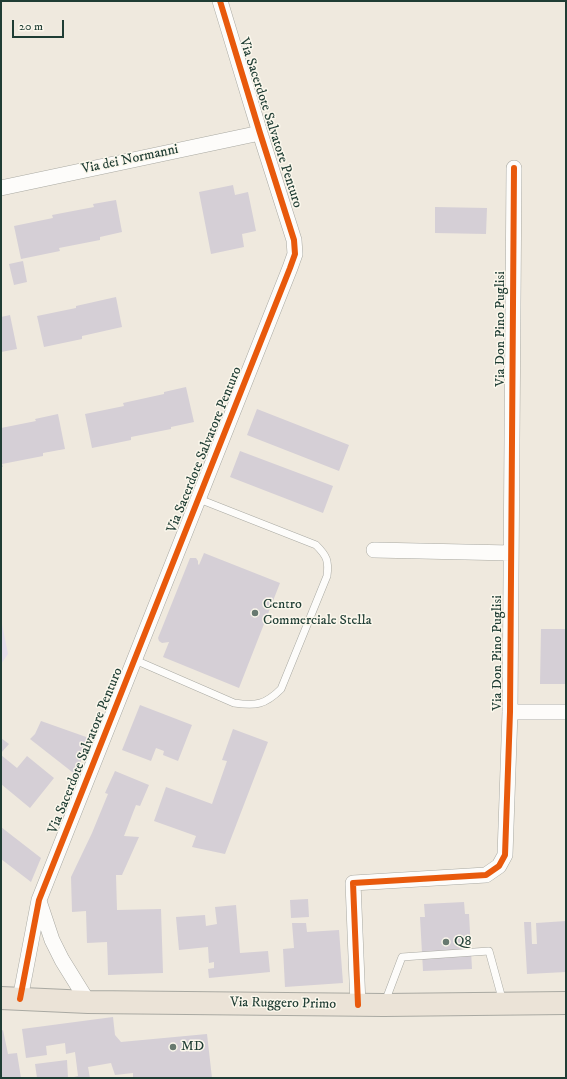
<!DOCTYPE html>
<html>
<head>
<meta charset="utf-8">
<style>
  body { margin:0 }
  #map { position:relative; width:567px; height:1079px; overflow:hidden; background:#efe9de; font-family:"IM FELL DW Pica",serif }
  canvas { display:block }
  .frame { position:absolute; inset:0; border:2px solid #1f3d34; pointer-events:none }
  .scale { position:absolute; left:12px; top:20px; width:52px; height:18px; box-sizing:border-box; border:2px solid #1f3d34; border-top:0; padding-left:5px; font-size:12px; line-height:14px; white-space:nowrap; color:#1f3d34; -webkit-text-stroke:3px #fbf7ec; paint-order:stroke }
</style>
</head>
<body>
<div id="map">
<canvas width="567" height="1079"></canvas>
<div class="frame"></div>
<div class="scale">20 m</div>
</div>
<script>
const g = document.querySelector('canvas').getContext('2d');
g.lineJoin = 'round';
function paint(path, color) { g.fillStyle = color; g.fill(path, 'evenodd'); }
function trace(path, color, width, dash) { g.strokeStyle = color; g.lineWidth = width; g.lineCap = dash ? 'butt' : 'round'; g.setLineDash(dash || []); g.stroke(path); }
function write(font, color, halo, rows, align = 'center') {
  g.font = font + ' "IM FELL DW Pica",serif'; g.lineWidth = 3; g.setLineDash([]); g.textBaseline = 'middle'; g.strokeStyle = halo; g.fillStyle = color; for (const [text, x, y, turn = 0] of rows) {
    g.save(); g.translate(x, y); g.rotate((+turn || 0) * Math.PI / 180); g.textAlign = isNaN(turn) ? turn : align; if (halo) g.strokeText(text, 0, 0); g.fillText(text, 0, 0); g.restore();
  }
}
paint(new Path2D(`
  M1,619L8,654L1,664Z`), '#e6deeb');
paint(new Path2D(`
  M233,185L235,195L248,192L256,231L242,234L244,247L211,254L199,192Z
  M116,200L122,232L100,237V240L59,248L60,251L21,259L14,226L53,218L52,215L94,207L93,204Z
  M435,207L487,208L486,234L435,233Z
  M23,261L27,282L14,285L9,264Z
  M116,297L122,327L82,336V339L44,347L37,316L76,308V306Z
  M10,315L17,349L1,352V317Z
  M186,387L194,422L171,427V429L131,437V440L92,448L85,414L124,406L123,403L164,394V392Z
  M257,409L349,445L339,471L247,435Z
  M58,414L65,449L43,453V456L2,464L3,467H1V428L36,421L35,419Z
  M240,451L333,486L323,513L230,477Z
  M204,553L280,583L239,688L163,657L169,642L162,643L159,641L158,638L190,558H196L198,561V564L199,565Z
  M541,629H566V684H540Z
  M140,705L192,725L178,761L163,755L164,751L156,748L151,761L122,750Z
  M41,721L89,738L76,775L30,739L35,734Z
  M233,729L268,742L225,854L192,847L196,836L154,821L166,787L212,804L227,761L222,760Z
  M1,738L9,744L1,753Z
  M1,755L17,768L27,756L54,778L30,808L1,784Z
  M115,771L149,785L140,806L136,805L124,836L139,837L122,875H116L117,910L161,909L163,973L108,975L107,942L87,943L86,911L72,912L71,877L92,833L108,794L105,793Z
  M1,827L41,858L31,882L1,859Z
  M308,899L309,917L291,918L290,900Z
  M464,902L465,914H469L472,969L423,971L420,917H425L424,904Z
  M236,905L240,953L268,951L270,972L209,978L208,969L214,968V962L209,963L208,947L179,950L176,917L205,915L206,926L217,924L215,907Z
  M566,921V972L527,974L524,922H531L532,944H537L536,923Z
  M292,923H306L307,932L339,930L343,983L285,987L283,949L294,948Z
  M113,1017L115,1035L121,1042L207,1034L212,1078H133V1073L115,1075L111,1063L88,1067L90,1078H70L78,1076L75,1052L66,1054L65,1043L46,1046L47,1055L26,1058L22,1029Z
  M3,1030L8,1054L17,1053L21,1078H1V1031Z
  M67,1060L68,1078H37L35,1064Z`), '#d5cfd6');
const lane = new Path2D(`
  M135,660L234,703C256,706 265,705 281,689L327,576C329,561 327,556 316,545L199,499
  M385,1002L402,957L489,951L503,1002`);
const street = new Path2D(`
  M1,188L260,133
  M374,550L511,553
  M510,712H566
  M39,901L52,940L62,960L88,1002
  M20,999L39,900L290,268L295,254L294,240L260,133L220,1
  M358,1005L353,883L486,875L499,866L505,855L510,712L514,168`);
const primary = new Path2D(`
  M1,998L88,1002L384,1005L566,1003`);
trace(lane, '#a9a9a2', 8);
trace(street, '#a9a9a2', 16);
trace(primary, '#a9a9a2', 24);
trace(lane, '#fdfcfa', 7);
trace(street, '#fdfcfa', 15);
trace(primary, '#ebe3d7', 22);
trace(new Path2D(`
  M20,999L39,900L290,268L295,254L294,240L260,133L220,1
  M358,1005L353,883L486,875L499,866L505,855L510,712L514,168`), '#e8590c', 6);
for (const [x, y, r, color] of [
  [255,613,4,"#687970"],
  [446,942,4,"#687970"],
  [173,1047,4,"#687970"]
]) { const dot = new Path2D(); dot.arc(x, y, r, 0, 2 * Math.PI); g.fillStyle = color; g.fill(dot); trace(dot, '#fbf7ec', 1.5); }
write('14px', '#1f3d34', '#fbf7ec', [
  ["Via Sacerdote Salvatore Penturo",270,123,72],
  ["Via dei Normanni",130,160,-12],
  ["Via Don Pino Puglisi",501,329,-90],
  ["Via Sacerdote Salvatore Penturo",205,450,-68],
  ["Via Don Pino Puglisi",498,653,-90],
  ["Via Sacerdote Salvatore Penturo",86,751,-68],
  ["Via Ruggero Primo",283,1004,1]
]);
write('14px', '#1f3d34', '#fbf7ec', [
  ["Centro",263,605],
  ["Commerciale Stella",263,621],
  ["Q8",454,942],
  ["MD",181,1047]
], 'left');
</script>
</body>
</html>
